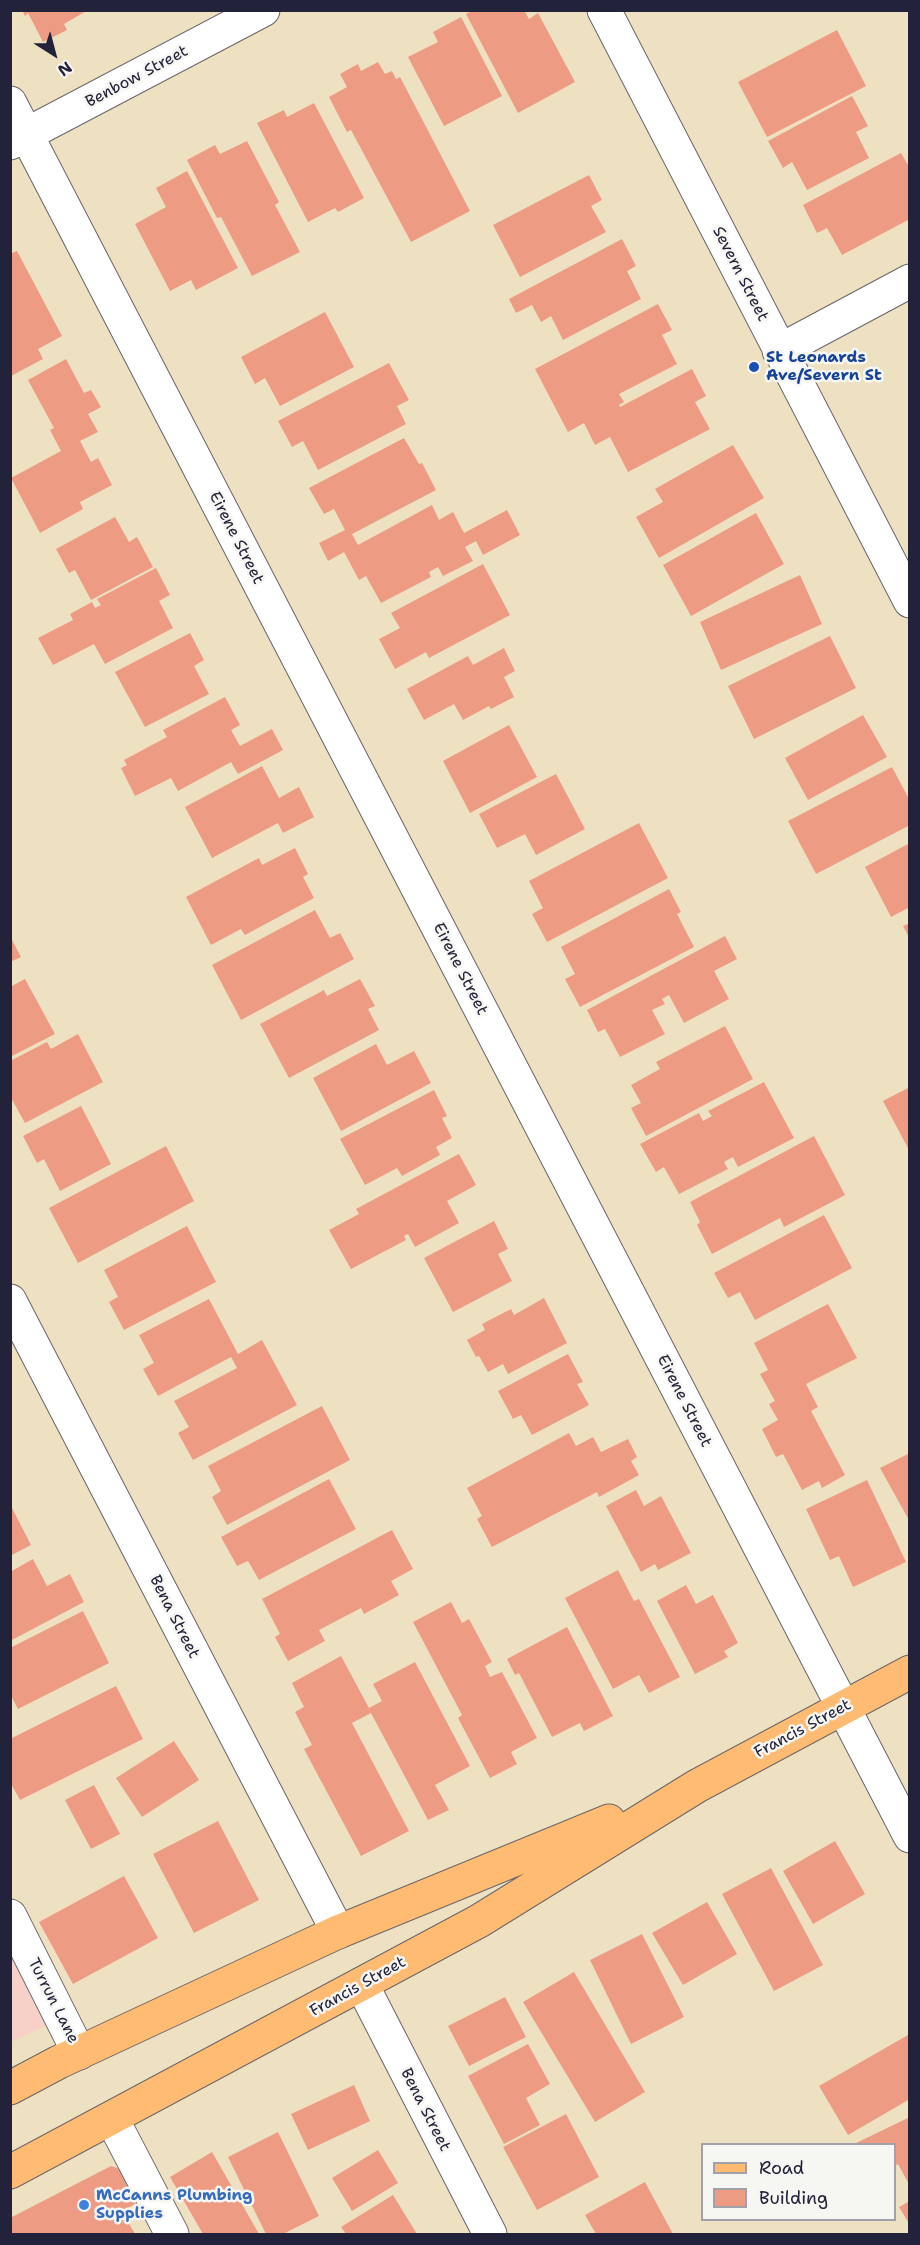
<!DOCTYPE html>
<html>
<head>
<meta charset="utf-8">
<style>
  body { margin:0 }
  #map { position:relative; width:920px; height:2245px; overflow:hidden; background:#ede1c1; font-family:"Shantell Sans",sans-serif }
  canvas { display:block }
  .frame { position:absolute; inset:0; border:12px solid #22223b; pointer-events:none }
  .legend { position:absolute; left:701px; top:2143px; width:195px; height:78px; box-sizing:border-box; background:#f6f6f2; border:2px solid #a1a1a9; margin:0; padding:8px 10px; list-style:none; font-size:18px; color:#22223b }
  .legend li { display:flex; align-items:center; gap:12px; height:30px }
  .legend b { width:30px; border:2px solid #a1a1a9 }
  .north { position:absolute; left:24px; top:24px; width:60px; height:60px; -webkit-text-stroke:4px #f6f6f2; paint-order:stroke; rotate:144deg; font-size:16px; font-weight:700; line-height:24px; text-align:center; color:#22223b }
  .north::after { content:''; display:block; margin:auto; width:21px; height:27px; background:#22223b; clip-path:polygon(50% 0,100% 100%,50% 72%,0 100%) }
</style>
</head>
<body>
<div id="map">
<canvas width="920" height="2245"></canvas>
<div class="frame"></div>
<ul class="legend">
<li><b style="height:8px;background:#ffbb71"></b>Road</li>
<li><b style="height:16px;background:#ee9b84"></b>Building</li>
</ul>
<div class="north">N</div>
</div>
<script>
const g = document.querySelector('canvas').getContext('2d');
g.lineJoin = 'round';
function paint(path, color) { g.fillStyle = color; g.fill(path, 'evenodd'); }
function trace(path, color, width, dash) { g.strokeStyle = color; g.lineWidth = width; g.lineCap = dash ? 'butt' : 'round'; g.setLineDash(dash || []); g.stroke(path); }
function write(font, color, halo, rows, align = 'center') {
  g.font = font + ' "Shantell Sans",sans-serif'; g.lineWidth = 5; g.setLineDash([]); g.textBaseline = 'middle'; g.strokeStyle = halo; g.fillStyle = color; for (const [text, x, y, turn = 0] of rows) {
    g.save(); g.translate(x, y); g.rotate((+turn || 0) * Math.PI / 180); g.textAlign = isNaN(turn) ? turn : align; if (halo) g.strokeText(text, 0, 0); g.fillText(text, 0, 0); g.restore();
  }
}
paint(new Path2D(`
  M10,1933L56,2021L11,2042H10Z`), '#f7d1c7');
paint(new Path2D(`
  M22,10H88L64,24L67,30L43,42L28,13L25,16Z
  M473,10H524L529,19L538,13L575,82L518,113L466,14Z
  M461,17L502,96L444,126L408,57L438,42L433,32Z
  M837,30L866,86L767,137L738,82Z
  M378,62L385,74L392,71L396,79L400,77L470,211L411,242L351,130L347,132L329,97L347,87L340,74L358,64L361,71Z
  M852,96L868,126L856,132L869,158L807,190L792,162L783,168L768,141Z
  M314,103L364,198L338,212L335,208L308,222L257,123L284,110L287,117Z
  M247,141L279,202L275,205L300,252L252,276L221,217L217,218L187,160L215,145L220,154Z
  M901,153L908,165L910,164V219L842,255L827,228L817,233L803,205Z
  M187,171L238,268L196,290L191,280L170,291L135,224L166,207L156,188Z
  M589,175L602,200L591,206L606,232L520,277L493,225Z
  M622,239L636,266L627,271L641,299L563,340L551,316L541,322L532,305L516,313L509,299Z
  M17,251L62,336L38,349L43,359L11,376L10,254Z
  M658,304L672,330L662,335L677,364L619,394L624,402L619,405L620,407L692,369L706,396L695,402L710,429L628,472L610,437L595,445L584,423L568,432L535,369Z
  M325,312L354,367L280,406L265,378L255,384L241,357Z
  M66,359L84,393L91,390L101,407L88,414L98,432L80,441L91,462L98,458L112,485L80,502L83,509L40,533L11,478L61,451L50,430L54,428L28,380Z
  M389,363L409,400L397,406L406,424L318,470L303,441L292,447L278,421Z
  M404,438L419,464L422,463L436,490L352,534L358,545L432,505L439,520L453,512L464,533L507,510L520,535L483,555L476,541L465,547L473,561L443,576L438,567L429,572L431,577L381,603L366,576L359,580L344,552L328,561L319,543L345,530L334,509L324,514L309,488Z
  M733,445L764,498L659,558L636,517L663,502L655,489Z
  M756,513L784,564L691,616L663,565Z
  M115,517L129,542L137,537L153,567L91,600L75,570L69,573L56,549Z
  M483,564L510,615L429,658L426,652L395,669L379,639L400,628L391,613Z
  M156,568L170,595L159,601L173,628L105,664L94,644L53,665L38,638L73,620L70,614L92,602L95,608L101,605L97,599Z
  M800,575L822,624L721,670L700,622Z
  M190,633L204,660L194,666L209,694L145,727L115,672Z
  M830,636L856,688L754,739L728,686Z
  M504,648L515,671L504,677L514,697L491,709L489,706L463,720L454,704L424,720L407,689L468,656L473,665Z
  M225,697L240,725L231,730L240,746L272,729L283,750L238,774L231,762L178,791L171,778L135,796L121,768L127,765L124,760L167,737L163,730Z
  M863,715L887,757L808,800L785,758Z
  M509,725L537,777L470,813L443,761Z
  M262,766L279,798L299,787L314,817L283,833L278,823L212,858L185,807Z
  M892,767L910,801V825L816,874L788,821Z
  M556,774L585,829L536,855L525,834L497,848L479,814Z
  M639,823L668,878L547,942L532,914L543,908L529,881Z
  M910,843V907L891,917L865,867Z
  M295,848L308,874L303,877L314,898L245,935L241,929L211,945L186,897L259,858L262,865Z
  M669,889L681,912L677,914L694,947L580,1007L565,979L575,974L561,947Z
  M315,910L330,938L340,933L354,959L241,1020L212,965Z
  M910,923V939L903,926Z
  M10,936L21,957L10,962Z
  M725,936L737,959L714,971L729,999L684,1023L669,995L662,999L665,1004L652,1010L665,1034L620,1057L605,1029L598,1032L587,1010Z
  M25,979L55,1034L10,1057V987Z
  M360,979L375,1006L368,1009L379,1030L289,1078L260,1024L324,990L327,996Z
  M725,1026L753,1079L646,1136L631,1108L641,1103L631,1085L660,1069L656,1062Z
  M78,1034L103,1082L25,1123L10,1096V1061L47,1042L51,1049Z
  M376,1044L387,1065L414,1051L431,1083L341,1131L313,1078Z
  M764,1082L794,1138L738,1167L733,1157L724,1162L728,1169L679,1194L664,1167L656,1172L640,1144L699,1113L703,1121L712,1116L708,1111Z
  M910,1087V1152L883,1101Z
  M434,1090L447,1116L442,1118L452,1138L436,1147L440,1155L402,1176L397,1168L365,1185L340,1139Z
  M81,1106L111,1164L60,1191L44,1159L37,1163L23,1136Z
  M814,1136L845,1195L784,1227L780,1218L712,1254L697,1225L700,1222L690,1202Z
  M166,1146L194,1201L78,1263L49,1208Z
  M459,1154L476,1185L447,1201L459,1223L415,1247L408,1234L404,1236L406,1240L351,1269L329,1230L359,1214L356,1209Z
  M824,1215L852,1268L755,1320L740,1292L728,1298L714,1273Z
  M494,1221L508,1249L498,1254L512,1281L453,1312L424,1258Z
  M187,1226L216,1282L124,1330L109,1302L118,1297L104,1270Z
  M544,1298L567,1343L508,1374L503,1364L488,1372L479,1356L476,1357L467,1340L485,1330L482,1324L511,1309L514,1315Z
  M209,1299L238,1354L262,1340L297,1405L193,1460L178,1433L189,1427L174,1401L237,1368L231,1357L158,1396L143,1369L154,1363L139,1335Z
  M828,1304L857,1358L806,1384L818,1407L811,1411L845,1475L822,1488L819,1481L802,1490L783,1454L776,1457L762,1429L778,1420L769,1404L775,1401L760,1374L768,1370L754,1343Z
  M568,1354L583,1382L577,1384L589,1405L532,1435L521,1415L513,1419L498,1391Z
  M322,1406L350,1460L227,1525L212,1497L221,1491L208,1466Z
  M569,1433L576,1446L593,1437L601,1452L628,1439L637,1457L631,1461L639,1475L599,1497L597,1492L492,1547L477,1519L482,1516L467,1488Z
  M910,1453V1522L880,1468Z
  M329,1479L356,1529L259,1580L248,1561L237,1566L221,1537Z
  M867,1480L906,1562L853,1587L839,1556L830,1560L806,1509Z
  M636,1490L644,1506L661,1496L691,1553L658,1570L655,1564L641,1572L606,1506Z
  M10,1504L31,1545L10,1556Z
  M392,1530L413,1569L391,1581L399,1595L364,1614L361,1608L319,1630L325,1641L288,1661L275,1637L280,1634L262,1599Z
  M33,1559L47,1586L70,1574L84,1602L10,1641V1572Z
  M618,1570L634,1601L639,1599L680,1677L649,1693L639,1675L613,1689L565,1598Z
  M686,1585L696,1604L713,1595L738,1643L724,1651L728,1657L695,1674L657,1601Z
  M451,1602L462,1623L469,1619L492,1662L485,1666L490,1677L502,1672L537,1738L511,1752L517,1764L490,1778L458,1718L462,1715L413,1622Z
  M83,1611L109,1663L18,1709L10,1694V1648Z
  M567,1627L613,1716L584,1731L580,1723L552,1737L519,1673L515,1675L507,1659Z
  M341,1656L369,1708L382,1701L373,1684L415,1662L470,1766L435,1785L449,1810L428,1820L371,1713L352,1723L409,1831L361,1856L304,1749L312,1745L295,1712L304,1707L292,1683Z
  M116,1686L143,1739L20,1800L10,1782V1739Z
  M174,1741L199,1780L142,1817L116,1778Z
  M94,1785L120,1834L91,1849L65,1800Z
  M218,1821L259,1900L194,1933L153,1854Z
  M835,1841L865,1894L813,1924L783,1871Z
  M771,1868L823,1965L774,1991L722,1894Z
  M124,1876L158,1938L73,1984L39,1922Z
  M707,1902L737,1954L683,1985L652,1933Z
  M642,1934L684,2017L631,2044L590,1960Z
  M574,1972L645,2092L595,2122L523,2002Z
  M505,1997L526,2037L469,2066L448,2026Z
  M908,2035L910,2038V2099L848,2135L819,2086Z
  M528,2044L550,2084L526,2098L540,2125L504,2144L468,2076Z
  M354,2085L370,2121L308,2150L291,2114Z
  M566,2114L599,2177L537,2210L503,2147Z
  M910,2117V2186L898,2164L894,2166V2144H854Z
  M278,2132L319,2216L283,2234H266L228,2157Z
  M378,2150L398,2183L352,2211L332,2178Z
  M212,2152L259,2234H203L170,2177Z
  M111,2166L129,2172L143,2200L122,2211L135,2234H10V2218Z
  M645,2182L673,2234H596L585,2215Z
  M393,2195L417,2234H346L341,2227Z
  M910,2201V2225L899,2207Z`), '#ee9b84');
const minor = new Path2D(`
  M604,10L910,601
  M10,103L910,1836
  M10,143L263,10
  M779,351L910,281
  M10,1301L338,1932
  M10,1916L79,2053
  M362,1985L490,2234
  M112,2119L172,2234`);
const major = new Path2D(`
  M10,2088L59,2062L338,1932L609,1821
  M10,2172L479,1921L697,1786L910,1672`);
trace(minor, '#69656a', 35);
trace(major, '#69656a', 35);
trace(minor, '#fff', 33);
trace(major, '#ffbb71', 33);
for (const [x, y, r, color] of [
  [754,367,6,"#1a4fb4"],
  [84,2205,6,"#3f7fe0"]
]) { const dot = new Path2D(); dot.arc(x, y, r, 0, 2 * Math.PI); g.fillStyle = color; g.fill(dot); trace(dot, '#f6f6f2', 2); }
write('16px', '#22223b', '#f6f6f2', [
  ["Benbow Street",137,77,-28],
  ["Severn Street",740,274,63],
  ["Eirene Street",236,538,63],
  ["Eirene Street",460,969,63],
  ["Eirene Street",684,1401,63],
  ["Bena Street",174,1617,63],
  ["Francis Street",803,1729,-28],
  ["Francis Street",358,1987,-29],
  ["Turrun Lane",53,2001,63],
  ["Bena Street",425,2110,63]
]);
write('bold 16px', '#164399', '#f6f6f2', [
  ["St Leonards",766,358],
  ["Ave/Severn St",766,376]
], 'left');
write('bold 16px', '#366cbe', '#f6f6f2', [
  ["McCanns Plumbing",96,2196],
  ["Supplies",96,2214]
], 'left');
</script>
</body>
</html>
